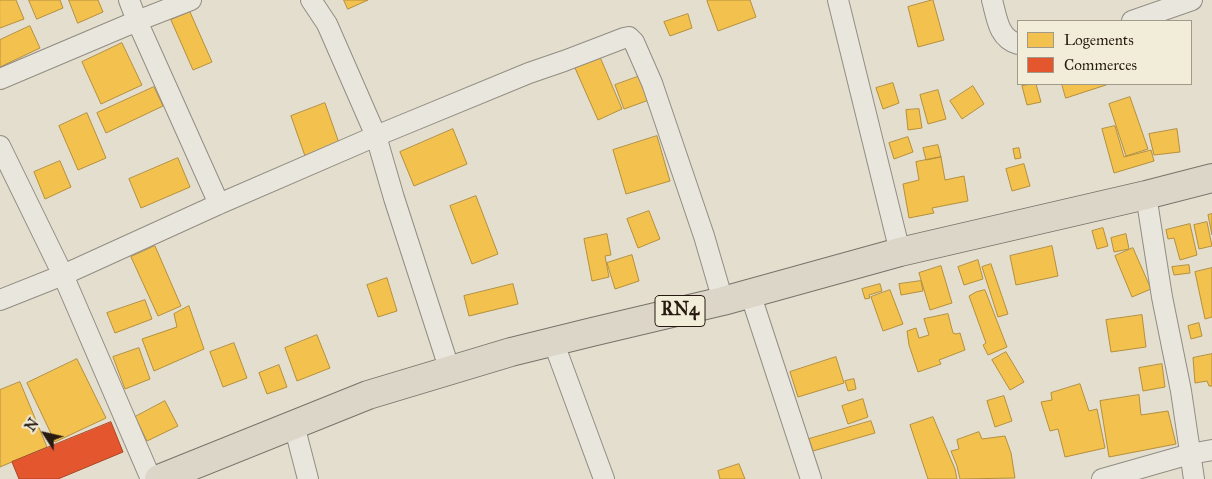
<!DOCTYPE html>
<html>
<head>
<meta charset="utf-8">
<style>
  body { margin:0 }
  #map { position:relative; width:1212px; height:479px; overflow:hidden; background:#e3decd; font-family:"IM FELL Great Primer",serif }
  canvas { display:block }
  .legend { position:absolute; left:1017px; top:20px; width:175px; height:65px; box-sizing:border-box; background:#f2edd9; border:1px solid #a19989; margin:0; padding:6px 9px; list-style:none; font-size:15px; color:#271a10 }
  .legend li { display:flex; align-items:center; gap:10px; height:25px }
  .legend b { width:25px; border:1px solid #a19989 }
  .north { position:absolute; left:20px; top:409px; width:50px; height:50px; -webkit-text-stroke:4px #f2edd9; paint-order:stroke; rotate:305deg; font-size:14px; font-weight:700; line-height:20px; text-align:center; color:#271a10 }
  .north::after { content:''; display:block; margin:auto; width:18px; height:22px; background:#271a10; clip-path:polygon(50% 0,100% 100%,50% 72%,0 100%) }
</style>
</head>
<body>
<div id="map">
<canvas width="1212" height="479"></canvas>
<ul class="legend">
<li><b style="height:14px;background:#f2c14e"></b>Logements</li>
<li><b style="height:14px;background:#e4572e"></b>Commerces</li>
</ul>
<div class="north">N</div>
</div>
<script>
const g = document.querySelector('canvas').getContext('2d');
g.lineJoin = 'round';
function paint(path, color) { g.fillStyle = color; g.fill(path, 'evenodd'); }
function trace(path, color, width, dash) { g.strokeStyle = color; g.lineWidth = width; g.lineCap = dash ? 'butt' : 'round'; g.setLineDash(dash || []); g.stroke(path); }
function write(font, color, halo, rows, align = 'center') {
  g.font = font + ' "IM FELL Great Primer",serif'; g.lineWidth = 5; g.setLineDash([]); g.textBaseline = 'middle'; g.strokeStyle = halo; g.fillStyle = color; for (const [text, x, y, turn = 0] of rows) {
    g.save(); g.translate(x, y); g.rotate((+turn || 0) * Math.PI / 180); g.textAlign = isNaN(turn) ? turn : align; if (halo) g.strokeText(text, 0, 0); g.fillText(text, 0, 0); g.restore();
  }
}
const homes = new Path2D(`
  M0,0H16L24,19L0,28Z
  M29,0H60L63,8L37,19Z
  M69,0H98L103,12L78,23Z
  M344,0H368L348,9Z
  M709,0H750L756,17L718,31L707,1Z
  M933,0L944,40L918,47L908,7Z
  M190,12L212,62L193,70L171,20Z
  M688,14L692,28L670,36L664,22Z
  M30,26L40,48L0,67V40Z
  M122,43L142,85L101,104L82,62Z
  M600,57L622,109L598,120L575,68Z
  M640,76L649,100L624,109L615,85Z
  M893,83L899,103L883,109L876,88Z
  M1032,84H1036L1041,102L1027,105L1022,86Z
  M1062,84H1109L1066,98Z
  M973,86L984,104L962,119L950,101Z
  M154,87L163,106L106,133L97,113Z
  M938,90L946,119L928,124L920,95Z
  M1130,97L1148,149L1126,156L1109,104Z
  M325,103L339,143L305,156L291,116Z
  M919,109L922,128L908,130L906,110Z
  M87,113L106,158L78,170L59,126Z
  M1115,126L1124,157L1151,150L1154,161L1114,173L1102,129Z
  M453,129L467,164L414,186L400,152Z
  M1177,129L1180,152L1154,155L1149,134Z
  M657,136L670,181L626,194L613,150Z
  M908,137L913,152L894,159L889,143Z
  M938,145L941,157L926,160L923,148Z
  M1019,148L1021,158L1015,159L1013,149Z
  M941,157L945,180L964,176L968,201L932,208L934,213L909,218L903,184L919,180L916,162Z
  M178,158L190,187L141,208L129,179Z
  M60,161L71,187L45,199L34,172Z
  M1024,164L1030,186L1012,191L1006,169Z
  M476,196L498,254L472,264L450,206Z
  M649,211L660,239L638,248L627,219Z
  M1212,214V235L1208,215Z
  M1207,222L1212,246L1199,249L1194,225Z
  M1190,224L1197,255L1180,260L1174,238L1168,239L1166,230Z
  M1103,228L1108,246L1097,249L1092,231Z
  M607,234L611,255L605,256L609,277L592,281L584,239Z
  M1126,234L1129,249L1114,252L1111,238Z
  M155,246L181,306L158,316L131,257Z
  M1052,246L1058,276L1016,285L1010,256Z
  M1133,248L1151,289L1132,297L1115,256Z
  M632,255L639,281L615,289L607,263Z
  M978,260L983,279L964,285L958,267Z
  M991,264L1008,314L998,317L982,267Z
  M1189,265L1190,273L1174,275L1172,267Z
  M941,266L952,303L930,310L919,273Z
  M1212,268V317L1205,319L1195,272Z
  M387,278L397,311L378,317L367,285Z
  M921,281L923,291L901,295L899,284Z
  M513,284L518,304L469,316L464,296Z
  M880,284L882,291L869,295L870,298L865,299L862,289Z
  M890,290L903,324L883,331L871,297Z
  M985,290L1007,347L988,355L983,345L986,343L969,296L976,292Z
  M145,300L152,319L115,333L107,313Z
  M189,306L204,349L154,371L142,339L177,327L174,314Z
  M948,314L953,333L956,334L960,333L965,350L939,360L941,364L918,372L909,345L907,331L916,328L919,338L929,335L924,319Z
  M1142,315L1146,347L1111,352L1106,320Z
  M1199,323L1202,336L1191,339L1188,326Z
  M317,335L330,368L297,381L285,348Z
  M234,343L247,378L223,387L210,352Z
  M139,348L150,379L125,389L113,357Z
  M1006,352L1024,382L1010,390L992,360Z
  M1212,354V386H1209L1207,381L1195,383L1193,358Z
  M836,357L844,383L798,397L790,372Z
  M77,359L106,418L55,442L27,383Z
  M1162,364L1165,387L1143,391L1139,368Z
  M279,365L287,387L267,394L259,373Z
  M854,379L856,389L848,391L845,381Z
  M20,382L47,447L0,467V390Z
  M1080,384L1089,411L1097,409L1105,448L1065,457L1058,429L1050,431L1041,402L1052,400L1051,393Z
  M1139,395L1141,415L1168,411L1176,444L1109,457L1100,401Z
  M1004,396L1012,421L995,427L987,401Z
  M863,399L868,417L848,424L842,406Z
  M165,401L178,426L147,441L135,417Z
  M933,417L955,469L957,479H928L910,425Z
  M871,421L875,433L813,451L809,439Z
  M979,432L982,439L1005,436L1011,453L1015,478L960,479L957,466L951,451L959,449L957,440Z
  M739,464L745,479H720L718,471Z`);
paint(homes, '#f2c14e');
trace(homes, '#b58f3b', 1);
const shops = new Path2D(`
  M111,422L123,452L58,479H19L12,462Z`);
paint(shops, '#e4572e');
trace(shops, '#ab4525', 1);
const street = new Path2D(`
  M129,0L137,21L219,204
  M311,0L327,24L376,136L394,198L450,371
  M838,0L900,252
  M992,0C997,18 998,38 1018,44
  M1132,21L1192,0
  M0,79L137,21L191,0
  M0,146L63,275L151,479
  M1146,195L1162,297L1181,391L1194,479
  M750,293L811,479
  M0,300L63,275L219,204L376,136L529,73L564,61L624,38L629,37L634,42L652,83L704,236L723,301
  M553,341L604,479
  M294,425L308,479
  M1102,479L1190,454L1212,450`);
const highway = new Path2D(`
  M159,479L368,395L511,352L592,332L723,301L900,252L1146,195L1212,178`);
trace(street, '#928d83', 22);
trace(highway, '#787369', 30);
trace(street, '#e9e6de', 20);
trace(highway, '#dcd6c9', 28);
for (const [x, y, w] of [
  [680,311,50]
]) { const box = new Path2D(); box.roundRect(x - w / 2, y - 15.5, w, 31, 4); g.fillStyle = '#f2edd9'; g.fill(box); trace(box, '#271a10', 1); }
write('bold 18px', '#271a10', null, [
  ["RN4",680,311]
]);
</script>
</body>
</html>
